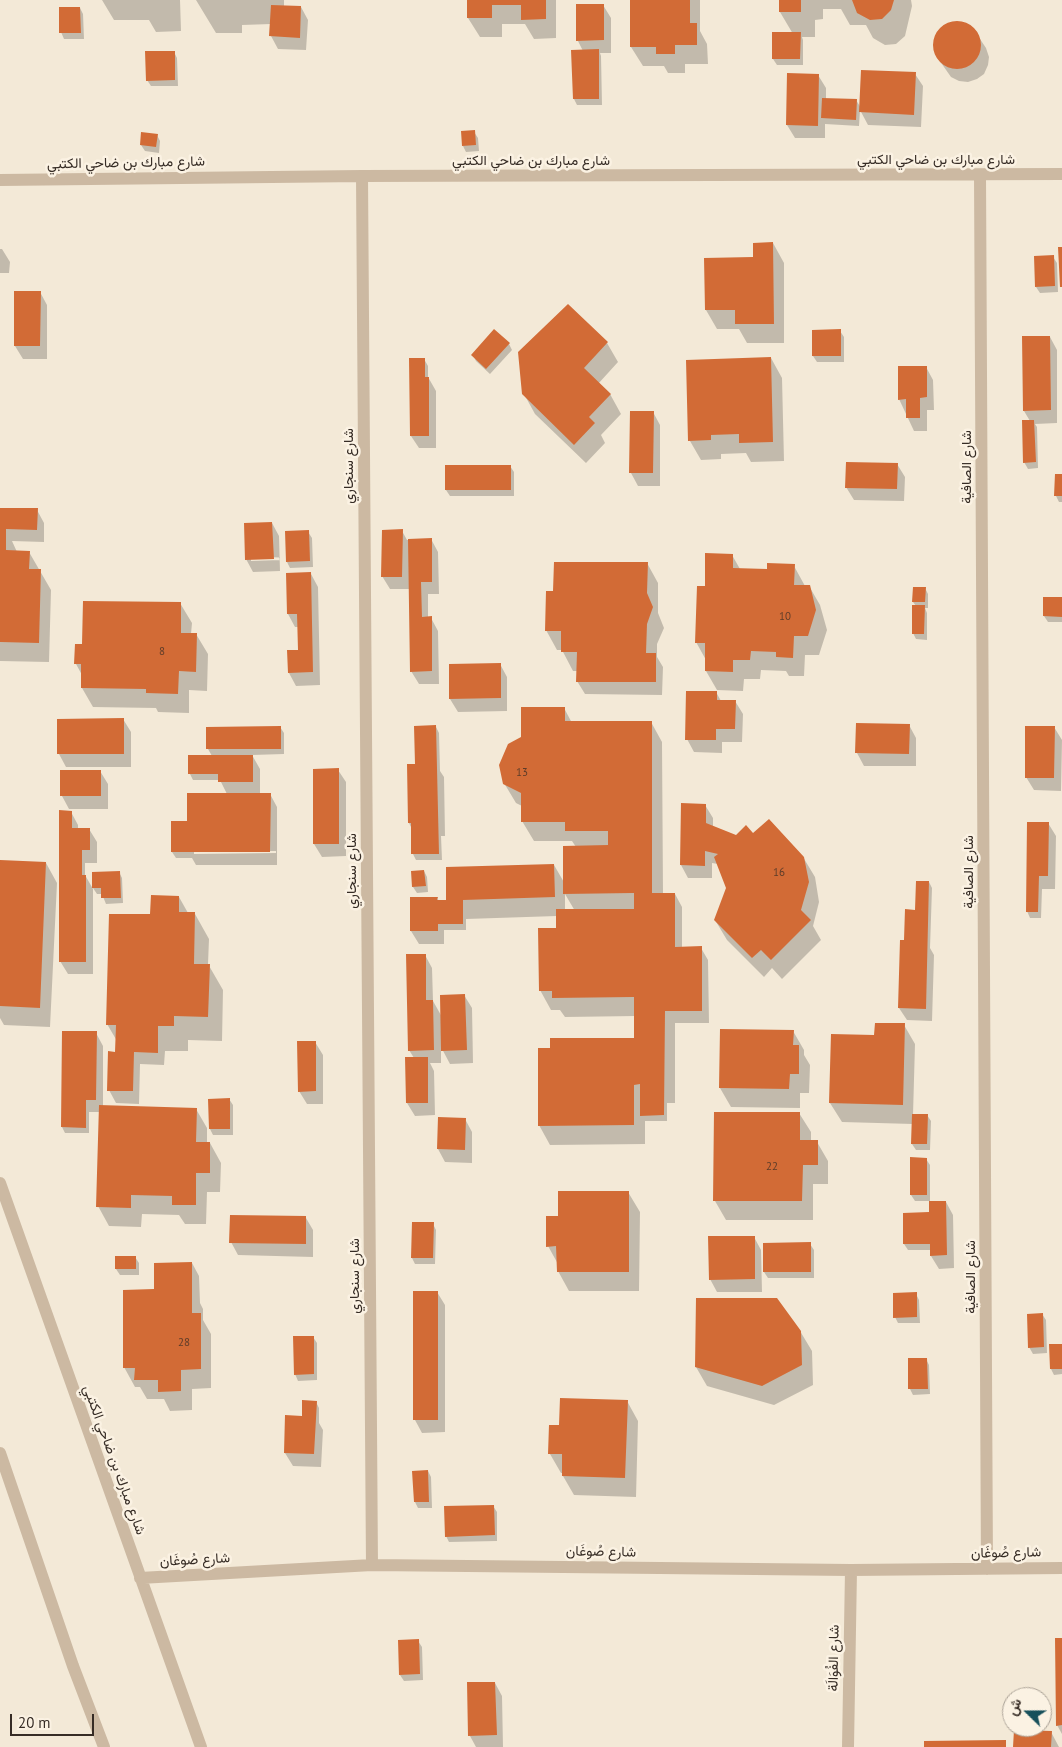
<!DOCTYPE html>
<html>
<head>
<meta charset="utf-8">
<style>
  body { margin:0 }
  #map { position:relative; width:1062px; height:1747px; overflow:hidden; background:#f3e9d7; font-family:"PT Sans",Vazirmatn,sans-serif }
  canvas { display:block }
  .north { position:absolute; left:1002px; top:1687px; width:50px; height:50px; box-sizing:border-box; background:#fbf2e3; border:1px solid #aca397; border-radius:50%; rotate:292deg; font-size:14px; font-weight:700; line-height:20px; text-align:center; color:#362c25 }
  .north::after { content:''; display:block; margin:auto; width:18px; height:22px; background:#17505b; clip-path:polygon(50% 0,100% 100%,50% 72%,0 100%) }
  .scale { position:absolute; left:10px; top:1714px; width:84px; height:22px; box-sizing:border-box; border:2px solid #362c25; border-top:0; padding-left:6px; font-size:15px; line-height:18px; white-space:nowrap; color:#362c25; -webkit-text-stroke:4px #fbf2e3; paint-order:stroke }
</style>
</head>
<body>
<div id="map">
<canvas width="1062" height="1747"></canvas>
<div class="north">ش</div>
<div class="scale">20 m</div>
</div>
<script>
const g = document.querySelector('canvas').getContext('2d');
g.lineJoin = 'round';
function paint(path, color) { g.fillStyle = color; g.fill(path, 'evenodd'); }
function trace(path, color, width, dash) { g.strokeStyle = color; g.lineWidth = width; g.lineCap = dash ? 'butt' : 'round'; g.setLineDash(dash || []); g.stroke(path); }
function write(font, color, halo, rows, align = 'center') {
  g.font = font + ' "PT Sans",Vazirmatn,sans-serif'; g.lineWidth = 5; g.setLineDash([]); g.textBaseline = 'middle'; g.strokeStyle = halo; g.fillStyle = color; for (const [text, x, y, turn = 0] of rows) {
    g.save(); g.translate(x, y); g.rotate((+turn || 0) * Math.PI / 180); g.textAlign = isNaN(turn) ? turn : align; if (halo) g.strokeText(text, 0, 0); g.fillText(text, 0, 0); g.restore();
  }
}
paint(new Path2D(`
  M102,0H180L181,31L156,32L149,20H114Z
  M196,0H284V7H301L308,20L306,50L278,49L271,36V24L242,25V33H216Z
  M468,0H556V38L534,39L525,24H502V37H480L468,18Z
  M631,0H700V31L707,44L708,64H685V73H668L664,66H643L631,47Z
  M780,0H911L912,6L905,36L896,44L885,45L873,38L866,25H850L841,9H823V19L815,20V37H802L803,40V65H777L773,59L793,34L780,12Z
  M603,5L611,18V53H600L601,56L602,105H577L574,99L573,51H583L578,41Z
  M80,8L83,14L84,39H64L61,32Z
  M955,22L964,23L972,27L986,48L989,57L988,65L984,74L977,79L968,82L959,81L951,77L937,57L934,48L935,39L939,31L946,25Z
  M174,52L177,58L178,86H151L147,80Z
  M915,74L923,86L921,127L868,125L860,110L859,126L825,124V138H795L787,125L818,75L826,88V99L856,100L861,108Z
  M474,132L478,138L479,151L466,152L463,146Z
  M157,135L160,141L159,153L145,151L141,145Z
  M773,243L784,263V343H747L739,329H717L706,310L754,259Z
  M0,249H2L10,262L9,273H0Z
  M1053,257L1057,263L1058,292L1040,293L1036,287Z
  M40,292L47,305V359H23L15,346Z
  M840,331L844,337V362H817L813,356Z
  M1050,337L1057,350V423L1035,424L1037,427L1038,468L1028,469L1024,462L1030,421L1024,411Z
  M607,343L618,362L598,384L610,394L621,414L601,435L605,443L586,463L535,414L524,394Z
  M509,344L512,350L490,374L476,361L473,355Z
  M771,358L782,378L784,461L751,462L746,453L721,454V459L701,460L690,441L687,361Z
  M424,359L428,366V377L436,391V448H419L411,436Z
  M926,367L933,380L934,410H927V431H914L899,399Z
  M653,412L660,425V486H638L631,473V413Z
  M897,464L905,477L904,501L854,500L846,487Z
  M510,466L514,472V496H450L446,490Z
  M1062,476V502H1059L1056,496Z
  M0,509L37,510L44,523V542L12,541L17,552H29L51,590L49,662L0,661Z
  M272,523L279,536L280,571L253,572L246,559ZM280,557V560L251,561V558Z
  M402,531L407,540L431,539L438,552L439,594H428V618H431L438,631L439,684H419L411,671L410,589H390L382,576Z
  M308,532L312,538L313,567L290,568L287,562Z
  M732,555L740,569L768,570L794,566L805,586H809L820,605L827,630L819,655H805L804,676H789L786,671L761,670L760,679H744L743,691L717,690L706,671V660L696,642L706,587Z
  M647,563L658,583V613L664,628L657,644V657L663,667L662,695L585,694L577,681L578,671H573L562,650H557L546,630L554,593Z
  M311,574L318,587L320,685L296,686L289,673L299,651V627H295L288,614Z
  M925,588L928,594V608H925L927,613V640L916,639L913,633L916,606L913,602Z
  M1062,598V622H1048L1044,616Z
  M180,603L192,623L191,634H196L208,654L207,691L189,690V713L158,712L156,708L93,707L82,688V675L76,664L83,645Z
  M500,664L507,677V711L458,712L450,699Z
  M716,692L721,701H735L743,714L742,742H722V753L694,752L687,739Z
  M564,708L572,723L651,722L662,742L663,894H675L682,907V948H701L708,960L709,1023H675V1103H667V1121H645V1144L550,1145L539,1125L636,1039V1016L565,1017L560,1010H551L540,990L557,929V916L466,919V930H444V944H419L411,931V898H437L439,901H449L554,865L565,884L576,847L572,841H534L522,821V806L516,803L504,783L522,738ZM565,894L575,911H565Z
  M123,719L131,732V767H66L59,754Z
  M909,725L916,738V766H864L857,753Z
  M280,727L284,733V754L252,755L260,769V794H270L277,807V865H196L192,858H176L172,852L189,823L227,794L220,780H193L190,774L212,756L208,749L207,728ZM194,851H276V853L194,854Z
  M436,727L439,733L440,771L444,777L445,836H441L442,860H416L413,854L412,829L409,823L408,765H417Z
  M1054,727L1062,740L1061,791L1034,790L1026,777Z
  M338,770L346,782V856L322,857L314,844Z
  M61,771H100L108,784V809H69L62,796Z
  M705,805L713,818V827L736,837L753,835L803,857L815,877L819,902L813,926L821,940L782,979L772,968L764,977L727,940L715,920L728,888L718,864L712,863V878H688L681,865Z
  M71,812L78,825V829H89L97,842V863H85V875L93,889V974H68L60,961Z
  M1048,823L1056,836L1055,889H1042L1041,918H1030L1027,911Z
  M0,861L46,863L57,883L50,1027L4,1025L0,1018Z
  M424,871L427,877L428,892L417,893L413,887L412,872Z
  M119,872L122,878L123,903L106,904L102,894H97L93,888Z
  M929,882L932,888L930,948L934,955L932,1021L907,1020L899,1008L916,911Z
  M179,897L188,913L195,914L209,939L208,964L223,990L222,1041L188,1040V1051H165L164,1065L140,1064L139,1104L116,1103L109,1090L116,1053L117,1041L107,1024L151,916Z
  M425,955L432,968L433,1001L442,1017L464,995L472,1008L473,1063L450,1064L441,1047V1063H430L434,1071L435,1115L415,1116L407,1103L414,1058L409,1050Z
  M904,1025L915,1044L913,1115H927L931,1121L930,1150H916L912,1144L913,1124L842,1122L830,1103Z
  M793,1031L804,1050V1055L810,1065L809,1093H800V1108L731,1107L720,1088Z
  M63,1032L96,1033L103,1046V1107L196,1109L207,1128V1143H210L221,1163L220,1192H207L206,1224H185L179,1215L142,1214L141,1227L109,1226L98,1206L100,1112H89V1133H65L62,1127Z
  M315,1042L323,1055V1104H307L299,1091Z
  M229,1099L233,1105V1135H213L210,1129Z
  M799,1113L811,1132V1142H817L828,1161V1184H813V1220H726L715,1201Z
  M465,1119L472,1132V1163L445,1162L438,1149Z
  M926,1159L930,1165V1201H915L911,1195Z
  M628,1192L640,1212L639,1291H569L558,1271V1264L548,1246Z
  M946,1202L953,1215L954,1268L939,1269L931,1256V1250H908L904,1244V1214H930Z
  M306,1218L313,1230V1257L238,1255L231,1242Z
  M433,1224L436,1230L435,1264H415L412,1258Z
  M754,1237L761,1250L762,1292H717L710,1279Z
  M810,1244L814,1250V1278H768L764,1272V1245Z
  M135,1257L139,1263V1275H120L116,1269Z
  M192,1263L199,1276L200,1303L203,1309V1320L211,1334V1388L192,1389V1410L170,1411L164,1399H147L140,1387H135L124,1367L156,1290Z
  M414,1292H437L445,1305V1432L422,1433L415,1420Z
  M916,1294L919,1300L920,1323H898L895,1317Z
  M1042,1314L1046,1320L1047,1353L1033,1354L1029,1347Z
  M800,1331L812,1351L813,1385L774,1405L707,1386L696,1367Z
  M313,1337L317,1343V1380L298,1381L295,1374Z
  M1062,1345V1374L1054,1375L1051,1369Z
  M926,1359L929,1365L930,1394L913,1395L910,1389Z
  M627,1401L638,1421L636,1497L574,1495L563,1476V1473H561L550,1454L561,1427Z
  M316,1402L319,1408V1423L323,1430L321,1467L293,1466L285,1453L303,1417Z
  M428,1471L431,1477L432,1508H418L415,1502Z
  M493,1506L497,1512V1541L449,1542L446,1536Z
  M1062,1639V1734L1057,1725Z
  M418,1641L422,1647L423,1680L404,1681L400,1675Z
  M495,1683L502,1696L503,1747H476L470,1736Z
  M1051,1732L1059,1747H1014Z`), '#0003');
paint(new Path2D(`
  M467,0H546V19L521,20V5H492V18H467Z
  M630,0H690V23H697V45H675V54H656V47H630Z
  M779,0H801V12H779Z
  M852,0H894L891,10L882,19L870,20L857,13Z
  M576,4H604V40L576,41Z
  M271,5L301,6L300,38L269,36Z
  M59,7H80L81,33H59Z
  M933 45a24 24 0 1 1 48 0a24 24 0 1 1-48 0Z
  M772,32H801L800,59H772Z
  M599,49V99H573L571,50Z
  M145,51H175V80L146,81Z
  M861,70L916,72L914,115L859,112Z
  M787,73L819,74L818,126L786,125Z
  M822,98L857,99L856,120L821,118Z
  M475,130L476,145L462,146L461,131Z
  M141,132L158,134L156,147L140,145Z
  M773,242L774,324H735V310H705L704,258L753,257V243Z
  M1058,247H1062V287H1060Z
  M1054,255L1055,286L1035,287L1034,256Z
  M14,291H41L40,346H14Z
  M568,304L608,342L584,368L611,394L589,417L595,423L574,445L522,394L518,352Z
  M494,329L510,343L486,369L471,355Z
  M841,329V356H812V330Z
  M1022,336H1050L1051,410L1023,411Z
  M771,357L773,442L739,443V434L711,435V440L688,441L686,360Z
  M409,358H425V377H429V436H410Z
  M898,366H927V397L920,398V418H906V399L898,400Z
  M630,411H654L653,473H629Z
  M1022,420H1034L1036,462L1023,463Z
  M846,462L898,463L897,489L845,488Z
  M445,465H511V490H445Z
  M1055,474H1062V496H1054Z
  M0,508H38L37,530L6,529V550L30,551L29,569H41L39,643L0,642Z
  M272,522L274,559L245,560L244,523Z
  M403,529L402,577H381L382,530Z
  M309,530L310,561L286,562L285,531Z
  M432,538V582H421L422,617L432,616V671L410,672L408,539Z
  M705,553L733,554V568L767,569V563L795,564L794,585H810L816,610L808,636H794L793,658L776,657V652L751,651L750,660H733V672L705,671V643H695L697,586H705Z
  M554,562H648L647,593L653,607L647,624L646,653H656V682H576L577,652H561V631H545L546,591H553Z
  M311,572L313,672L288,673L287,650H298L297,614H287L286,573Z
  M913,587H926L925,602H912Z
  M1043,597H1062V617L1043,616Z
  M83,601L181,602V633H197L196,672L179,671L178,694L146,693V689L81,688V664H74L75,644H82Z
  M912,605H925L924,634H912Z
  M501,663V698L449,699V664Z
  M686,691H717V700H736L735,729H716V740H685Z
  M521,707H565V721H652V893H675V947L702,946V1011H665L664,1115L640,1116V1084L634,1085V1125L538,1126V1048H550V1038H634V997L552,998V991H539L538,928H556V909H634V893L563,894V846L608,845V831H565V822H521V793L503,784L499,765L508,744L521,737Z
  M124,718V754H57V719Z
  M856,723L910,724L909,754L855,753Z
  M436,725L439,854H411V823H408L407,764H415L414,726Z
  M281,726V749H206V727Z
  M1025,726H1055L1054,778H1025Z
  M188,755H253V782H218V774H188Z
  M339,768V844H313V769Z
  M60,770H101V796H60Z
  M187,793H271L270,852H171V821H187Z
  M681,803L706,804V823L736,835L746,825L753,833L769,819L804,857L809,882L801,910L811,920L771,960L761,950L752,958L714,920L726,888L714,857L718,854L705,851V866L680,865Z
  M59,810L72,811V828H90V850H82V875H86V962H59Z
  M1027,822H1049L1048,876H1039L1038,912H1026Z
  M0,860L46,862L40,1008L0,1006Z
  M554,864L555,897L463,900V924H438V931H410V897H438L437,900H446V867Z
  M424,870L426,886L412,887L411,871Z
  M120,871L121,898H101V888H92V872Z
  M916,881H929L926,1009L898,1008L900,940H904L905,909L915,910Z
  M151,895L179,896V912H195L194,964H210L208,1017L174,1016V1026H158V1053L134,1052L133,1091H107L108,1051L115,1052L116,1025H106L109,914H150Z
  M406,954H426V1000H433L434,1050L408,1051Z
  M465,994L467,1050L441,1051L440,995Z
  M875,1023H905L903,1105L829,1103L831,1034L874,1035Z
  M720,1029L794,1030L793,1045H799V1074H790L789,1089L719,1088Z
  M62,1031H97L96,1100H86V1128L61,1127Z
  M297,1041H316V1091L298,1092Z
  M405,1057H428V1103H406Z
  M230,1098V1129H209L208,1099Z
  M99,1105L197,1108L196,1142H210V1173H196V1205H172V1196L131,1195V1208L96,1207Z
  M714,1112H800V1140H818V1165H803L802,1201H713Z
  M912,1114H928L927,1144H911Z
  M438,1117L466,1118L465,1150L437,1149Z
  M910,1157L927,1158V1195H910Z
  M558,1191H629V1272H557L556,1246L546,1247V1216H558Z
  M929,1201H946L947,1255L930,1256V1244H903V1213L929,1212Z
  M230,1215L306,1216V1244L229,1243Z
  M412,1222H434L433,1258H411Z
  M708,1236H755V1279L709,1280Z
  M811,1242V1272H763V1243Z
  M115,1256H136V1269H115Z
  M192,1262V1313H201V1369L181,1370V1391L158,1392V1380H134L135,1368H123V1290L154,1289V1263Z
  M413,1291H438V1420H413Z
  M917,1292V1317L893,1318V1293Z
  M696,1298H777L801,1331L802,1365L762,1386L695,1367Z
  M1043,1313L1044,1347L1028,1348L1027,1314Z
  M293,1336H314V1374L294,1375Z
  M1049,1344H1062V1369H1050Z
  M908,1358H927L928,1389H908Z
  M560,1398L628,1400L625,1478L562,1476V1454H548L549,1425H559Z
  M302,1400L317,1401L314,1454L284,1453L285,1415L302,1416Z
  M428,1470L429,1502H414L412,1471Z
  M494,1505L495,1535L445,1537L444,1506Z
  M1055,1638H1062V1725L1056,1726Z
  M419,1639L420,1674L399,1675L398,1640Z
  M467,1682H495L497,1735L468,1736Z
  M1014,1730L1052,1731L1051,1747H1013Z
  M1006,1740V1747H924V1741Z`), '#d26b36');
trace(new Path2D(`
  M980,175L987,1569
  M362,176L372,1565
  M0,180L362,176L1062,174
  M0,1183L201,1747
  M0,1453L73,1666L104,1747
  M140,1578L372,1565L851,1570L1062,1568
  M848,1747L851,1570`), '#ccb9a2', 12);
write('11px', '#5d3c29', null, [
  ["10",785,617],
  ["8",162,652],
  ["13",522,773],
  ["16",779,873],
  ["22",772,1167],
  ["28",184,1343]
]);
write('14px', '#362c25', '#fbf2e3', [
  ["شارع مبارك بن ضاحي الكتبي",936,160],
  ["شارع مبارك بن ضاحي الكتبي",531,161],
  ["شارع مبارك بن ضاحي الكتبي",126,163,-1],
  ["شارع سنجاري",349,466,-90],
  ["شارع الصافية",967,467,-90],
  ["شارع سنجاري",352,871,-90],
  ["شارع الصافية",969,872,-90],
  ["شارع سنجاري",355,1276,-90],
  ["شارع الصافية",971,1277,-90],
  ["شارع مبارك بن ضاحي الكتبي",114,1460,70],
  ["شارع صُوغَان",601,1552,1],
  ["شارع صُوغَان",1006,1553,-1],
  ["شارع صُوغَان",195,1560,-3],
  ["شارع الفُوَالَة",834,1658,-89]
]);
</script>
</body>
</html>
